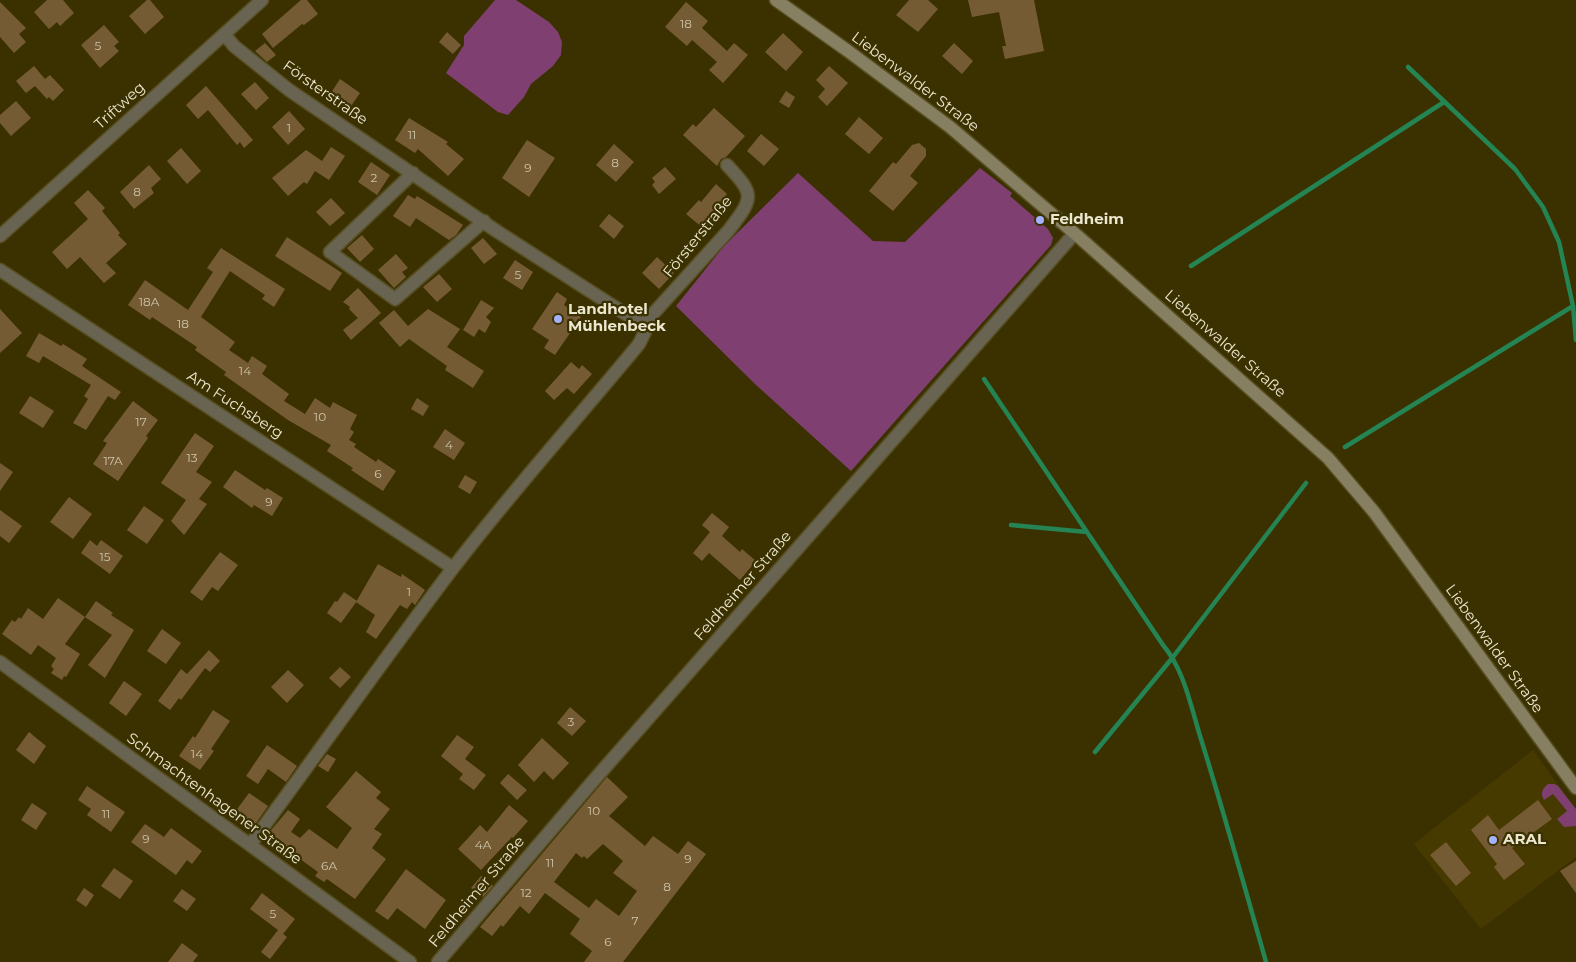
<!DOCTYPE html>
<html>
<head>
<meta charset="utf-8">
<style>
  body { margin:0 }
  canvas { display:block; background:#3b3100 }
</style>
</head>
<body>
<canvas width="1576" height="962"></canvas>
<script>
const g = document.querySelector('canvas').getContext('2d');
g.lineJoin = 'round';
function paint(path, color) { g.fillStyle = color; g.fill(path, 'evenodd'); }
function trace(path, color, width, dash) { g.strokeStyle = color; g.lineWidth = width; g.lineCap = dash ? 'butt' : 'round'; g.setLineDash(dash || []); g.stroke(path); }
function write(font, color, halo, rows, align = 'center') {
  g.font = font + ' Montserrat,sans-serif'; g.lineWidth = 4.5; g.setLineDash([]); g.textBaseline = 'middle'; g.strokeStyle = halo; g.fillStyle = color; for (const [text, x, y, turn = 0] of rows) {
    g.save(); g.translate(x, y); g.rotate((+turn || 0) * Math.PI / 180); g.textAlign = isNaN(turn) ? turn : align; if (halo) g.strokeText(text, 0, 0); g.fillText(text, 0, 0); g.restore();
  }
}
paint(new Path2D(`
  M1533,750L1576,810V857L1481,929L1414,844Z`), '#473a00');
paint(new Path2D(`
  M495,0H516L549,22L558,32L562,42L561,55L553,66L531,84L524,97L508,115L498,112L446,73L464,45V36Z
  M980,168L1012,193L1010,196L1048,229L1053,238L1051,245L851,471L755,384L676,306L724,246L798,173L873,241L905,242Z
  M1548,784H1554L1558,786L1576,809V826L1564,827L1557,819L1567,811L1553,794L1544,800C1540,793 1542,789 1548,784Z`), '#7f3f71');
trace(new Path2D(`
  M1408,67L1515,169L1543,207L1559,242L1573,306L1576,340
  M1191,266L1444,102
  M984,379L1163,645C1185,671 1191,708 1201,739C1224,813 1245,888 1266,962
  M1345,447L1573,306
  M1011,525L1087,532
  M1095,752L1173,657L1306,483`), '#248453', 4.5);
paint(new Path2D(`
  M47,0H63L74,13L60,26L57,22L49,29L34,12Z
  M147,0H150L164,17L145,34L129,16Z
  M301,0H307L318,14L304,25L302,24L273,48L262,34Z
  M909,0H928L938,9L918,32L896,15Z
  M968,0H1034L1044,51L1005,59L1002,46H1006L999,12L972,17Z
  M0,2L26,28L19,34L26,42L14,53L0,37Z
  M686,2L708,21L702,28L727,51L734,43L748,55L723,83L709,70L717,62L692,40L687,46L665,27Z
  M104,25L119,42L114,46L119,51L100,68L81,45Z
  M447,32L461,45L453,54L439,42Z
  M783,33L803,52L786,71L765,52Z
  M265,43L276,55L267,62L255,51Z
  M954,43L973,61L962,74L942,56Z
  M34,66L45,79L50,75L64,90L53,101L49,97L47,99L35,86L26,93L16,81Z
  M829,66L848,83L827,106L818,97L825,89L816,80Z
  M340,79L360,93L349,109L329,96Z
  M255,82L269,98L256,110L241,94Z
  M206,86L253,140L244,148L240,142L237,145L208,110L198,119L186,105Z
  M786,91L795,97L789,108L779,102Z
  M16,101L31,118L11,136L0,123V115Z
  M714,108L745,136L726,157L721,159L717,166L683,135L693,124L696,127Z
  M289,111L305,129L288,145L272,127Z
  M859,117L883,138L869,154L845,134Z
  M409,118L448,142L446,144L464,159L448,176L418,149L415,153L395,140Z
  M761,134L779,149L764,166L747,151Z
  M527,140L555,158L529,197L502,178Z
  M919,143L926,149V156L910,176L918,183L893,211L869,191L893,162L896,164L912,145Z
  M614,144L634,162L616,182L596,165Z
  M331,147L345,156L329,180L315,171L307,184L304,182L288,196L272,178L306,150L322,161Z
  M181,148L201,171L187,184L167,161Z
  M371,162L390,175L377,195L358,182Z
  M149,165L161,179L151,188L154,193L134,209L120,192Z
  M665,167L676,179L659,194L652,185L655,182L652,178Z
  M716,184L727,194L712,212L715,214L703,228L686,214L699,200L701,202Z
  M88,190L105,208L102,211L120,233L118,235L127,244L106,263L116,273L104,283L80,257L67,269L52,252L88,219L74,203Z
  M408,195L415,199L417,196L463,225L456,235L449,240L416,218L410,227L393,216Z
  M331,198L345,213L330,226L316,212Z
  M609,214L624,226L614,239L599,226Z
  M362,235L374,249L360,262L347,248Z
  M287,237L342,273L330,291L275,256Z
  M483,238L497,254L484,264L471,248Z
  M221,248L285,289L274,307L262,299L265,295L230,271L201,317L235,342L229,350L248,363L252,356L267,366L262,374L289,394L284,401L305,414L315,398L330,408L333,402L357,415L350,429L354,432L349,440L356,444L354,447L376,462L378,459L396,471L383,491L351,470L353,468L327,451L331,445L288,420L224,375L226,372L195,350L197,347L152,317L150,320L128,305L145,280L188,310L213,272L207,268Z
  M396,254L408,268L402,272L406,277L394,288L378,270Z
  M657,257L674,273L659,289L642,273Z
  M515,260L533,272L522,290L503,278Z
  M439,274L452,289L437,302L423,287Z
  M358,288L381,313L351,340L343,330L358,318L349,309L350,307L343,302Z
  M557,292L567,299L564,305L581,317L555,355L544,348L549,340L532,329Z
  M481,300L494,308L486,317L491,322L485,333L479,329L474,337L463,330Z
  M0,309L22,333L0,353Z
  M428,309L460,329L447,347L484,371L473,388L445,370L447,366L409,339L400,347L379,323L394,310L408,326Z
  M39,333L61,346L63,344L87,359L82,366L121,392L115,400L108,396L86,430L73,423L88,399L84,396L91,385L43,356L39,363L26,356Z
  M571,362L579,369L582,365L592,374L574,394L567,388L554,400L545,391Z
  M30,396L54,411L43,428L19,413Z
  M417,398L429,406L423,416L411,409Z
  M133,401L158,420L146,436L148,438L118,481L93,464L107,443L103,441Z
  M445,429L465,443L454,460L433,447Z
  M195,433L214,446L196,472L212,482L199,499L207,504L184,535L171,521L186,500L161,483Z
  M0,463L13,472L0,491Z
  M235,470L265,490L267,488L283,498L272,516L254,505L252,508L223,487Z
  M465,475L477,482L470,494L458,487Z
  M69,497L92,514L73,539L50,522Z
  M144,506L164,520L147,544L127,530Z
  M0,510L22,526L9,543L0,536Z
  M712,513L729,527L722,536L740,552L742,549L756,561L740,580L709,553L702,561L693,553L710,532L702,525Z
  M90,540L97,546L101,540L123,556L110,574L81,553Z
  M220,552L238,565L218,591L212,587L202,601L190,592Z
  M378,564L401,577L402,574L425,590L415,605L412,602L407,609L400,605L376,639L366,632L375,615L356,602Z
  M344,592L357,601L341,623L327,613L335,601L337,602Z
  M58,598L85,617L65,644L80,654L66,677L64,676L62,680L51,673L54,669L51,666L56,658L38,645L31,655L2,634L12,620L15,622L19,617L21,619L28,608L43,619Z
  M96,601L113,613L111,615L134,630L105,678L88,665L112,635L85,617Z
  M162,629L181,643L166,664L147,651Z
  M209,650L220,661L210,672L205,668L181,700L179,698L170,710L158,701L181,669L187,674Z
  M340,667L351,677L340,688L329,678Z
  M288,670L304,685L287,703L271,687Z
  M124,681L142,694L126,716L109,703Z
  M570,707L586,721L572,736L557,723Z
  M213,710L230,721L211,749L214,751L200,770L179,756L193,736L195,738Z
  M29,732L46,746L34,764L16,750Z
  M457,735L474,747L465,759L486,775L474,790L459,779L463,774L441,756Z
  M542,738L569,763L553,780L544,771L534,782L518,765Z
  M267,745L297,766L286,782L268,769L258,784L246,776Z
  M327,754L336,759L328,772L318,766Z
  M356,771L381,792L376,798L390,809L374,829L382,834L372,848L386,859L355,899L327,879L324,882L315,876L318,872L267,835L288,810L300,819L291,832L300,838L309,829L337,849L352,828L326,807Z
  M508,774L527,790L517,800L500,783Z
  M607,777L628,797L609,816L645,846L653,836L678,854L688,841L706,854L623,962H584L592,951L570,934L580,919L545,893L529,914L520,906L503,927L501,925L492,936L480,927ZM603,844L623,861L613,873L637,891L619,916L596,899L589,908L554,882L576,853L582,858L584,856L587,859Z
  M87,786L125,812L111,832L87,815L91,809L78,800Z
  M249,793L268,806L254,826L235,812Z
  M1538,800L1552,819L1512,848L1525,864L1504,880L1494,867L1497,864L1471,830L1488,815L1499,830Z
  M32,803L47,813L36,830L21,820Z
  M509,805L528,821L513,838L512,837L481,870L458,849L480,825L487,832Z
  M145,824L164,837L171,828L202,851L192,864L187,860L176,875L131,842Z
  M1446,842L1471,873L1456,886L1430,855Z
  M1576,861V893L1560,871Z
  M114,868L133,881L120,899L101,886Z
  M406,869L446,900L425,929L397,908L388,920L375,911Z
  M481,876L493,886L483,897L471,888Z
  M84,888L94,895L86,907L76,900Z
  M182,889L196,899L187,911L173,901Z
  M262,893L295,919L283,934L287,937L270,959L261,952L278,930L250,909Z
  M182,943L198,955L193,962H168Z`), '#755b34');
const minor = new Path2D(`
  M224,34L234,46L289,90L498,232L638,322L645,332L639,344C577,419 512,491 453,568C384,659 318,753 250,845
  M413,173L330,252L395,299L484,221
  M0,236L262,0
  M0,270L453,568
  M642,326L729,230C754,197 755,195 727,165
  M0,662L410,962
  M438,962L594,780L1074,234`);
const secondary = new Path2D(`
  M776,0L848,51L950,127L1080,238L1328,458L1374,512L1576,788`);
trace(minor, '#574e21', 15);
trace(secondary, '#574e21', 15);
trace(minor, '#686451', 12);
trace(secondary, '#867f62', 12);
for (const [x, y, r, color] of [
  [1040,220,5,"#a5b1fc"],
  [558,319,5,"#a5b1fc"],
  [1493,840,5,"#a5b1fc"]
]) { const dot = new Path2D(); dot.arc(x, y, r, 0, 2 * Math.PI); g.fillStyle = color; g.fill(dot); trace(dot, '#3b3100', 2); }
write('12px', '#cec4a8', null, [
  ["18",686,24],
  ["5",98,46],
  ["1",289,128],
  ["11",412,135],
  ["8",615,163],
  ["9",528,168],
  ["2",374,178],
  ["8",137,192],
  ["5",518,275],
  ["18A",149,302],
  ["18",183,324],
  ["14",245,371],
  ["10",320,417],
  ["17",141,422],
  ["4",449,445],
  ["13",192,458],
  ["17A",113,461],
  ["6",378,474],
  ["9",269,502],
  ["15",105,557],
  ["1",409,592],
  ["3",571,722],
  ["14",197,754],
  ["10",594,811],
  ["11",106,814],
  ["9",146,839],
  ["4A",483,845],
  ["9",688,859],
  ["11",550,863],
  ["6A",329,866],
  ["8",667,887],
  ["12",526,893],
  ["5",273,914],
  ["7",635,921],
  ["6",608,942]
]);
write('15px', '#ece7cf', '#3b3100', [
  ["Liebenwalder Straße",915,82,37],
  ["Försterstraße",325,93,35],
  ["Triftweg",120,106,-42],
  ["Försterstraße",698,237,-51],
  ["Liebenwalder Straße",1225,344,41],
  ["Am Fuchsberg",235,405,33],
  ["Feldheimer Straße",743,586,-49],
  ["Liebenwalder Straße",1494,649,54],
  ["Schmachtenhagener Straße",214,799,36],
  ["Feldheimer Straße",477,892,-50]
]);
write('bold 15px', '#ece7cf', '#3b3100', [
  ["Feldheim",1050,220],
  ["Landhotel",568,310],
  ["Mühlenbeck",568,327],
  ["ARAL",1503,840]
], 'left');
</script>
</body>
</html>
